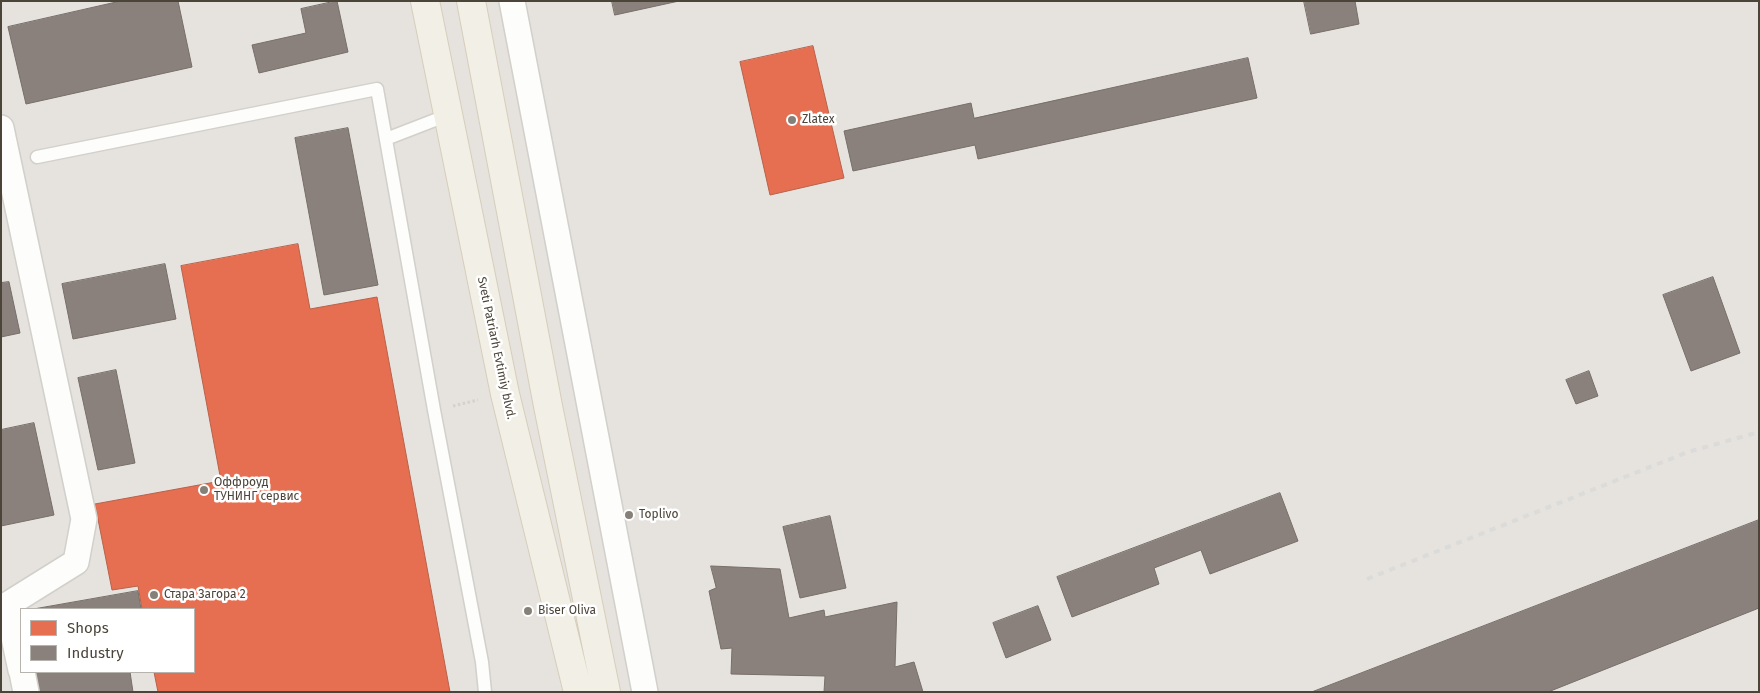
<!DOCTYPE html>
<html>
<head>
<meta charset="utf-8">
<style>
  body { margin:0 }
  #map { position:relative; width:1760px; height:693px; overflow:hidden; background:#f4f2ee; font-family:"Fira Sans",sans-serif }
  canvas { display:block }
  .frame { position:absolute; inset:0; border:2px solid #4b4439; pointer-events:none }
  .legend { position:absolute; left:20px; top:608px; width:175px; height:65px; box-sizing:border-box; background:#fff; border:1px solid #b7b4b0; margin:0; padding:6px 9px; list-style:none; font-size:15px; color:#4b4439 }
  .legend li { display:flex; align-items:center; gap:10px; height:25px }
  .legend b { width:25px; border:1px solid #b7b4b0 }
</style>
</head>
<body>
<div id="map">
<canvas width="1760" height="693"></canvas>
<div class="frame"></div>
<ul class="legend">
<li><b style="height:14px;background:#e76f51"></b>Shops</li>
<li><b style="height:14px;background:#8a817c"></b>Industry</li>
</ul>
</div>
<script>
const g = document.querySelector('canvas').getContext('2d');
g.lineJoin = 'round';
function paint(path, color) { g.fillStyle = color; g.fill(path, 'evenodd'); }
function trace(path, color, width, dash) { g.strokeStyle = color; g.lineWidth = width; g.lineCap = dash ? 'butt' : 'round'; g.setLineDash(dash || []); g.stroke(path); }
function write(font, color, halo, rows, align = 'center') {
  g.font = font + ' "Fira Sans",sans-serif'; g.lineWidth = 5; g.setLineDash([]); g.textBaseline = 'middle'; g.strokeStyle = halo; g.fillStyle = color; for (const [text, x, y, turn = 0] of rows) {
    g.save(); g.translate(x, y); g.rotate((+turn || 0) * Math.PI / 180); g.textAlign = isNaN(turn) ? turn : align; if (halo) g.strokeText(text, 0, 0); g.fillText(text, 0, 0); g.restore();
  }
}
paint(new Path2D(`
  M1,1H1759V692H1ZM21,609H194V672H21Z`), '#e6e2de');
const shops = new Path2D(`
  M813,46L844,178L770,195L740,62Z
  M298,244L310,309L377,297L450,692H158L154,672H194V609H142L138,586L112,590L95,504L221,481L181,266Z`);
paint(shops, '#e76f51');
trace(shops, '#b8624a', 1);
const industry = new Path2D(`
  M121,1H178L192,67L26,104L8,27Z
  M337,1L348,52L259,73L252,45L306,33L301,9Z
  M612,1H679L615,15Z
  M1304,1H1355L1359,24L1311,34Z
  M1248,58L1257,98L978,159L975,145L853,171L844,131L971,103L974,118Z
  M348,128L378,285L324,295L295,138Z
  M165,264L176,319L73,339L62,284Z
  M1713,277L1740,353L1691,371L1663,295Z
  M9,282L20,333L1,337V283Z
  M116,370L135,463L98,470L78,378Z
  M1589,371L1598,396L1576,404L1566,380Z
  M34,423L54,515L1,526V430Z
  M1280,493L1298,541L1210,574L1201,550L1154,568L1159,584L1072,617L1057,577Z
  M830,516L846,588L800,598L783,527Z
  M1759,520V608L1548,692H1312Z
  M711,566L780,569L789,618L824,610L825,617L897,602L895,667L914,662L923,692H824L825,676L731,674L732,648L721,649L709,591L716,588Z
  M138,591L141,609H34Z
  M1038,606L1051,640L1006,658L993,623Z
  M34,672H130L133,692H38Z`);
paint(industry, '#8a817c');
trace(industry, '#776f68', 1);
const lane = new Path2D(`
  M386,139L448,115
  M37,157L377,89L434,410L482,662L485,692`);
const street = new Path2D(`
  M512,1L645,692
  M1,128L84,519L76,562L7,605L21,670
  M22,672L26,692`);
const primary = new Path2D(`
  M425,1L505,394L578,692
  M471,1L548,406L606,692`);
trace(lane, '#d2d0cb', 15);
trace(street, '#d2d0cb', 28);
trace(primary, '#d6cebb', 30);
trace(new Path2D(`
  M453,406L478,400`), '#d3d2cc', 3, [2.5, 2.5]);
trace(lane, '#fdfdfc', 12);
trace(street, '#fdfdfc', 25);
trace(primary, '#f2efe6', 28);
trace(new Path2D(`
  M1367,579L1688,452L1759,432`), '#dbdbda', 4, [6, 6]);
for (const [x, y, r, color] of [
  [792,120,5,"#868178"],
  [204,490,5,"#868178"],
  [629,515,5,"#868178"],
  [154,595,5,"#868178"],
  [528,611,5,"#868178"]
]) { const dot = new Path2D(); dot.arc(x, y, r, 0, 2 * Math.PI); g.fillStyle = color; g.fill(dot); trace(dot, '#fff', 2); }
write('12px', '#4b4439', '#fff', [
  ["Zlatex",802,120],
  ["Оффроуд",214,483],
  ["ТУНИНГ сервис",214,497],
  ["Toplivo",639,515],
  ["Стара Загора 2",164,595],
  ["Biser Oliva",538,611]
], 'left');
write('12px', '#4b4439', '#fff', [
  ["Sveti Patriarh Evtimiy blvd.",496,348,78]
]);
</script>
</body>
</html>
